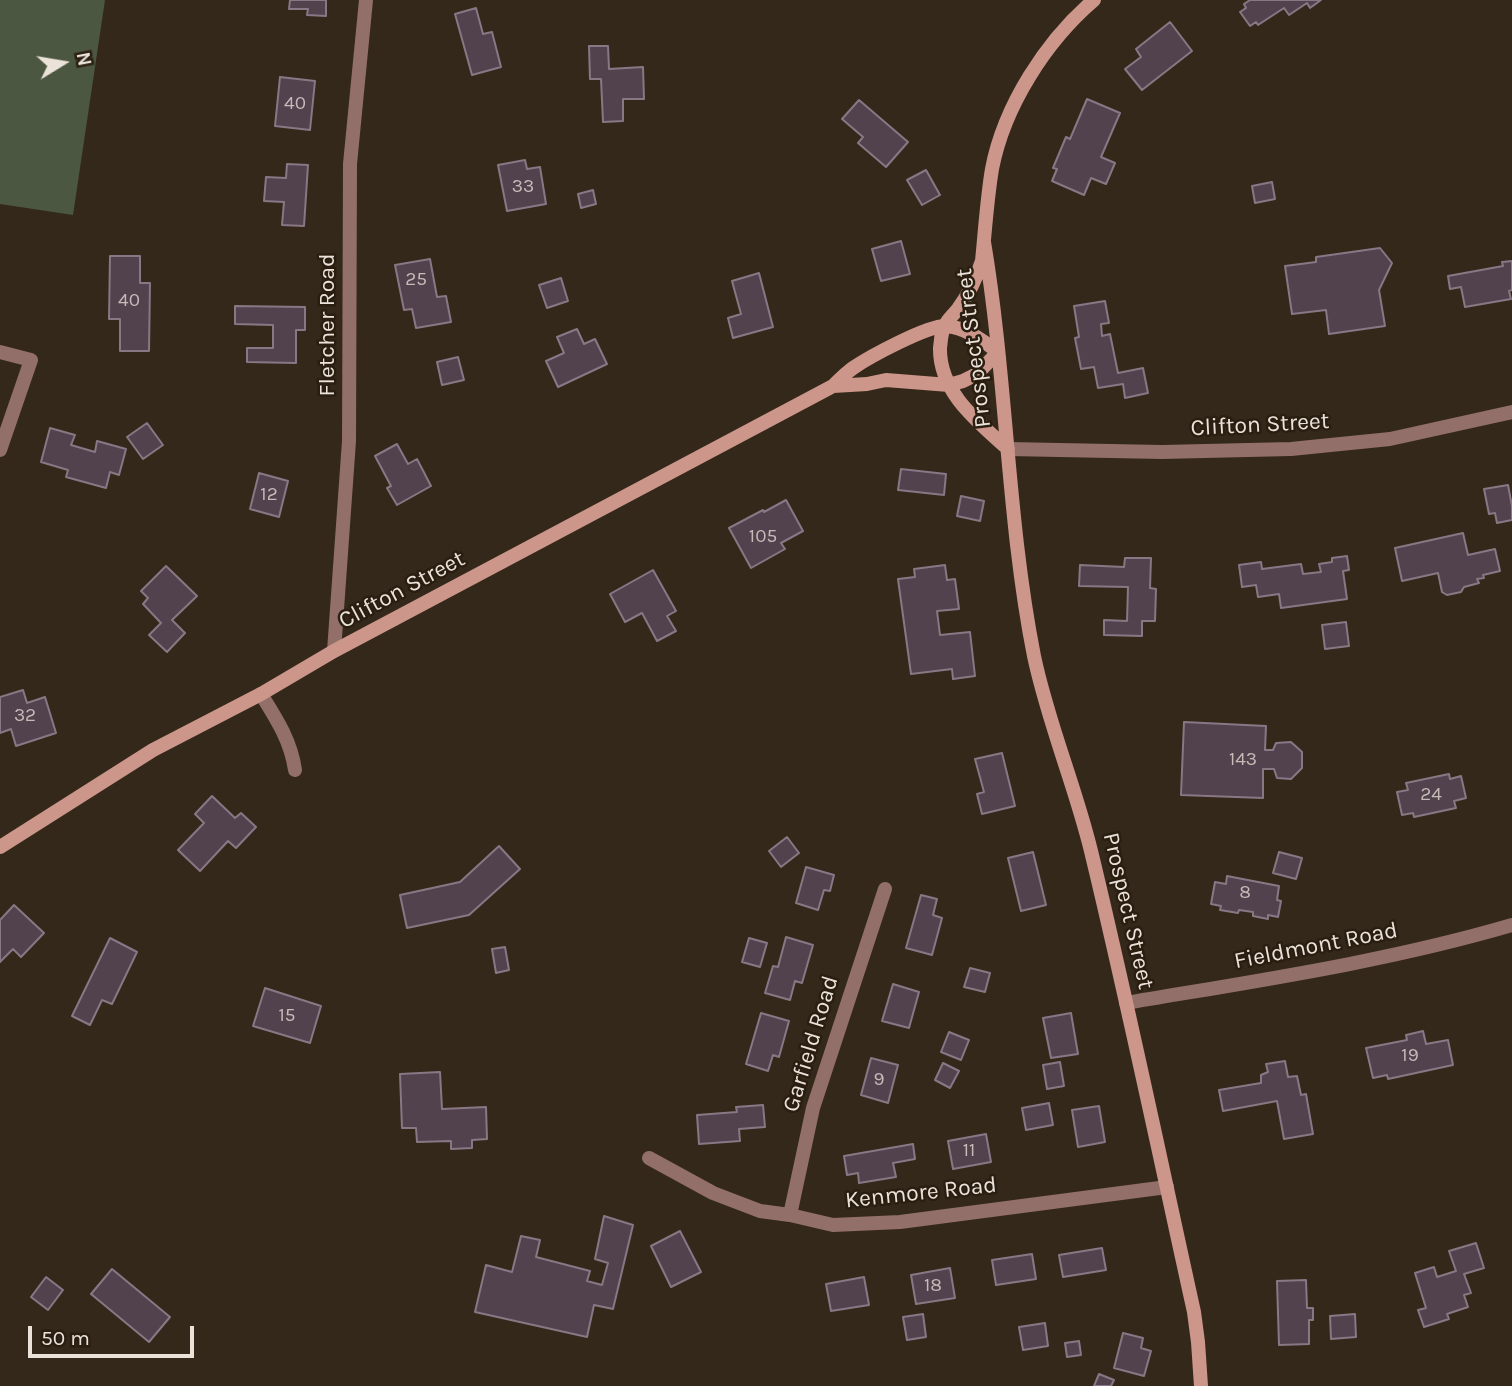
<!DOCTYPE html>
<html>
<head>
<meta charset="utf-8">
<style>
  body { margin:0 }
  #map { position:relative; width:1512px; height:1386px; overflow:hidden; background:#34281a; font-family:Karla,sans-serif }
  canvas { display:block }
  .north { position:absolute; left:28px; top:28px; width:70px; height:70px; -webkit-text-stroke:5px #2a1e11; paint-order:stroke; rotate:79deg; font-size:19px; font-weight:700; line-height:28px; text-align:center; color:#ebe3da }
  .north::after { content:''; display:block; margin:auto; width:24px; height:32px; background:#ebe3da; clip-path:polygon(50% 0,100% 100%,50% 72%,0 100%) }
  .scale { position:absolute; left:28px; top:1326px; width:166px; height:32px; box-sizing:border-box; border:4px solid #ebe3da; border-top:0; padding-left:9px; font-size:21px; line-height:24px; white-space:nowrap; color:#ebe3da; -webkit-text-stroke:5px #2a1e11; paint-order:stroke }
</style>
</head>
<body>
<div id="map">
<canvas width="1512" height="1386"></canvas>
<div class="north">N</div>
<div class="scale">50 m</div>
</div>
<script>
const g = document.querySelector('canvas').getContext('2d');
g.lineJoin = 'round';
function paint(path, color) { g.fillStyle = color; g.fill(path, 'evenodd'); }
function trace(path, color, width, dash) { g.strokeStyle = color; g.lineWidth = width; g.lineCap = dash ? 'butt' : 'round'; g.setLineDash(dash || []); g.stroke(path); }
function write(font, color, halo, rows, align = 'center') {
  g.font = font + ' Karla,sans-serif'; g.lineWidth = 5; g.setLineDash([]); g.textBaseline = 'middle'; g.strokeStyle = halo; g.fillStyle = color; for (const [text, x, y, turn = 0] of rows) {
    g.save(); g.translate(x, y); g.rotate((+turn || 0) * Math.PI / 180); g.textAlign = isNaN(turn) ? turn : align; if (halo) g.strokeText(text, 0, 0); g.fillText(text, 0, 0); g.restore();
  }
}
paint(new Path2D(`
  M0,0H105L73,215L0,204Z`), '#4b5740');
const building = new Path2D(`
  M290,0H326V16L307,15L308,9H289Z
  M1250,0H1321L1310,8L1307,3L1289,15L1284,8L1258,25L1256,22L1250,26L1240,12L1246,8L1244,4Z
  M476,8L483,34L492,32L501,67L472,75L455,14Z
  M1170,22L1192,51L1142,90L1125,69L1141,57L1136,49Z
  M589,46H608L609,69L643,67L644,99H623V121L603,122L601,79H590Z
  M280,77L315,81L310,130L275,126Z
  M1087,99L1120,113L1101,157L1115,163L1106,184L1091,178L1084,195L1052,181L1057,169L1053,168L1066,137L1070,139Z
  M859,100L908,142L886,167L858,143L863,137L842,119Z
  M525,160L527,169L540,167L546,204L507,211L498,165Z
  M287,164L308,165L304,226L282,225L284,202L264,201L266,177L286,178Z
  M926,170L940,195L922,205L907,180Z
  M1272,182L1275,199L1255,203L1252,186Z
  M593,190L596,204L581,208L578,194Z
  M901,241L910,274L881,281L872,249Z
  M1380,248L1392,263L1379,290L1385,326L1329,334L1326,310L1292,314L1285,266L1316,262V257Z
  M110,256H140V283H150L149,351H120V319H109Z
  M430,259L437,297L446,296L451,322L416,328L412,309L404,310L395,265Z
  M1512,261V290L1509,291L1511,299L1465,307L1461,287L1450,289L1448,276L1503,266L1502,262Z
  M759,273L773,327L733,338L728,318L741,314L732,281Z
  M561,278L568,301L547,308L539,285Z
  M1105,301L1109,323L1101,324L1102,336L1110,334L1118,373L1143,368L1148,393L1125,398L1123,384L1098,388L1094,367L1081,369L1075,338L1079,337L1074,306Z
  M235,306L305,307V330H296V363L247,362V348H273V325L235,324Z
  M577,329L584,344L595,339L607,364L558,387L546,361L564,353L557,337Z
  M458,357L464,380L442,385L437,362Z
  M147,423L163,445L143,459L127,437Z
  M50,428L75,435L71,445L95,452L97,441L126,449L119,475L110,472L106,488L66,477L68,470L41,462Z
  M397,444L408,464L417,459L431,486L397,505L387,488L391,486L375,456Z
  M901,469L946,474L944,495L898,490Z
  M259,473L288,481L279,517L250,509Z
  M1508,485L1512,506V520L1497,523L1495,513L1489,514L1484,489Z
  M961,496L984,501L980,521L957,516Z
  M786,500L803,531L781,543L785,549L751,568L729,528L763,510L764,512Z
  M1463,533L1468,555L1495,549L1500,571L1483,575L1484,578L1477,579L1479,583L1464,587L1461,592L1447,595L1442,592L1438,573L1402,581L1395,548Z
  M1347,556L1349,570L1343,571L1347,599L1281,608L1279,594L1258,597L1256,585L1242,587L1239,565L1261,562L1262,569L1301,564L1303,574L1321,572L1319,564L1332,562V558Z
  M1125,558H1151L1150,588L1156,589L1155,621H1142V636L1104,635V620L1127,621L1128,587L1079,586L1080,565L1124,567Z
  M945,565L947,580L955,579L959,609L937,611L940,635L970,632L975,676L953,679L952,669L911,674L898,579L915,577L914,569Z
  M166,566L197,596L172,620L185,633L167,652L149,635L161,623L143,604L148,598L141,591Z
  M653,570L676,611L667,616L676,631L657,641L642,613L625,622L610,594Z
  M1346,622L1349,646L1325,649L1322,625Z
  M23,690L27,703L45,697L56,733L16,746L11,729L0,733V697Z
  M1184,722L1266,726L1265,750H1273L1276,743L1291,742L1302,752V768L1291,779L1277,778L1274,769H1263V798L1181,795Z
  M1002,753L1015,806L982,814L977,794L984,792L975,759Z
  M1449,774L1450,779L1461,776L1466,798L1454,801L1456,808L1414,817L1413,813L1402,815L1397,792L1408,790L1406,783Z
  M212,796L235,818L241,813L256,827L236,848L228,841L200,871L178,850L204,823L195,814Z
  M787,837L799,853L781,867L769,851Z
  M499,846L520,869L469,915L407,928L400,895L460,882Z
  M1033,852L1046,905L1021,911L1008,858Z
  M1279,852L1302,858L1296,879L1273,873Z
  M806,867L834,875L830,891L824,890L818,910L796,903Z
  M1227,876L1279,886L1277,900L1281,901L1278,917L1268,915V919L1253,916V912L1239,910L1238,913L1220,910L1221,906L1211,904L1215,882L1226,884Z
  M921,895L937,899L933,915L942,918L932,955L906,948Z
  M14,905L44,933L21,957L13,949L0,962V920Z
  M786,937L813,945L802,983L795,981L790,1000L765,993L773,966L778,967Z
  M110,938L137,952L112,1004L102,1000L90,1025L72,1016Z
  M749,938L767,943L760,967L742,962Z
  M505,947L509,970L496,973L492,949Z
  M970,968L990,973L985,992L964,987Z
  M893,984L919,992L909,1028L882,1021Z
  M265,988L321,1006L310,1043L253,1026Z
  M761,1013L789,1021L779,1057L773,1055L768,1071L746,1064Z
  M1071,1013L1078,1054L1051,1058L1043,1018Z
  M1423,1031L1426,1044L1448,1040L1453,1065L1388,1079L1387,1075L1373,1078L1366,1048L1407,1040L1406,1035Z
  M949,1032L969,1040L961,1060L941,1052Z
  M871,1058L898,1065L888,1103L861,1095Z
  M1285,1061L1288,1077L1297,1076L1301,1095L1306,1094L1313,1134L1284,1139L1277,1101L1223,1111L1219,1090L1261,1083V1075L1268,1072L1266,1064Z
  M1060,1062L1064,1086L1047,1089L1043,1065Z
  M943,1063L959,1071L950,1088L935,1080Z
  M440,1072L442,1109L486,1107L487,1139L472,1140V1148L451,1149V1141L417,1142L416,1128H402L400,1074Z
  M1049,1103L1053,1125L1026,1130L1022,1108Z
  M763,1105L765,1127L739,1129L740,1141L699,1144L697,1115L737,1112L736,1107Z
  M1099,1106L1105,1142L1078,1147L1072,1110Z
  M986,1134L991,1162L953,1169L948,1141Z
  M913,1144L915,1159L893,1163L896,1177L859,1183L858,1173L847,1175L844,1156Z
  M604,1216L633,1225L613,1309L594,1305L587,1337L475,1312L486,1265L512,1272L521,1236L540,1240L536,1257L590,1271L587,1281L602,1285L608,1263L595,1259Z
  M680,1231L701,1272L671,1287L651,1246Z
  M1476,1243L1484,1268L1464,1274L1471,1293L1464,1295L1468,1307L1447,1314L1449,1319L1424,1327L1418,1310L1426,1308L1415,1273L1434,1267L1437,1277L1456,1271L1449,1251Z
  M1102,1248L1106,1270L1063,1277L1059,1255Z
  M1032,1254L1036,1279L996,1285L992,1260Z
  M950,1268L955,1298L916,1304L911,1275Z
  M112,1269L170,1317L149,1342L91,1294Z
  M46,1277L63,1290L48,1310L31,1297Z
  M864,1277L869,1305L831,1311L826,1284Z
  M1306,1280L1307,1308H1313V1320H1309V1344L1279,1345L1277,1281Z
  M923,1314L926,1337L907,1340L903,1317Z
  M1355,1314L1356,1337L1331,1339L1330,1316Z
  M1045,1323L1048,1346L1023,1350L1019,1327Z
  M1123,1333L1143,1338L1141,1348L1151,1351L1144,1376L1114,1368Z
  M1079,1341L1081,1355L1067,1357L1065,1343Z
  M1099,1374L1114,1380L1111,1386H1094Z`);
paint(building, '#52424e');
trace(building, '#887784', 2);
trace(new Path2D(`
  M0,352L31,360L0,450
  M1008,449L1162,452L1291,449L1390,439L1512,412
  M334,651L349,441L350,164L366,0
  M261,694C276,718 291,741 295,770
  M1126,1003C1255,981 1386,962 1512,925
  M649,1158L713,1193L760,1211L790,1215L833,1225L900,1222L1167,1187
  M790,1215L813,1108L885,889`), '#926f68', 14);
trace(new Path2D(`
  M984,242C1007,379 1007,520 1034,656C1048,723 1075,785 1091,851C1128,1004 1160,1158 1194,1312L1198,1342L1201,1386
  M833,386L867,384L886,380L949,385L963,381L977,374L998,352
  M1008,449C978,422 939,392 940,348C941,341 941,333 944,327C947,320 953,315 958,309C969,294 976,279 982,261C985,231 987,199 992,169C1004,106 1046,41 1094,0
  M0,847L153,750L261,694L334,651L833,386C839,380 846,373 853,368C869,357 928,325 946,326C965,327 983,341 998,352`), '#cd968a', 14);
write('19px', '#c5bbb7', null, [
  ["40",295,104],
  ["33",523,187],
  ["25",416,280],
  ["40",129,301],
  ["12",269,495],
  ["105",763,537],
  ["32",25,716],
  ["143",1243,760],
  ["24",1431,795],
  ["8",1245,893],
  ["15",287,1016],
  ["19",1410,1056],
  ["9",879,1080],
  ["11",969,1151],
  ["18",933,1286]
]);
write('23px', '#ebe3da', '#2a1e11', [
  ["Fletcher Road",327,325,-90],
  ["Prospect Street",974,348,-97],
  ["Clifton Street",1260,425,-3],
  ["Clifton Street",402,590,-28],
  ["Prospect Street",1128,911,77],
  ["Fieldmont Road",1316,946,-11],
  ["Garfield Road",811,1044,-73],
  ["Kenmore Road",921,1193,-6]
]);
</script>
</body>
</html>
